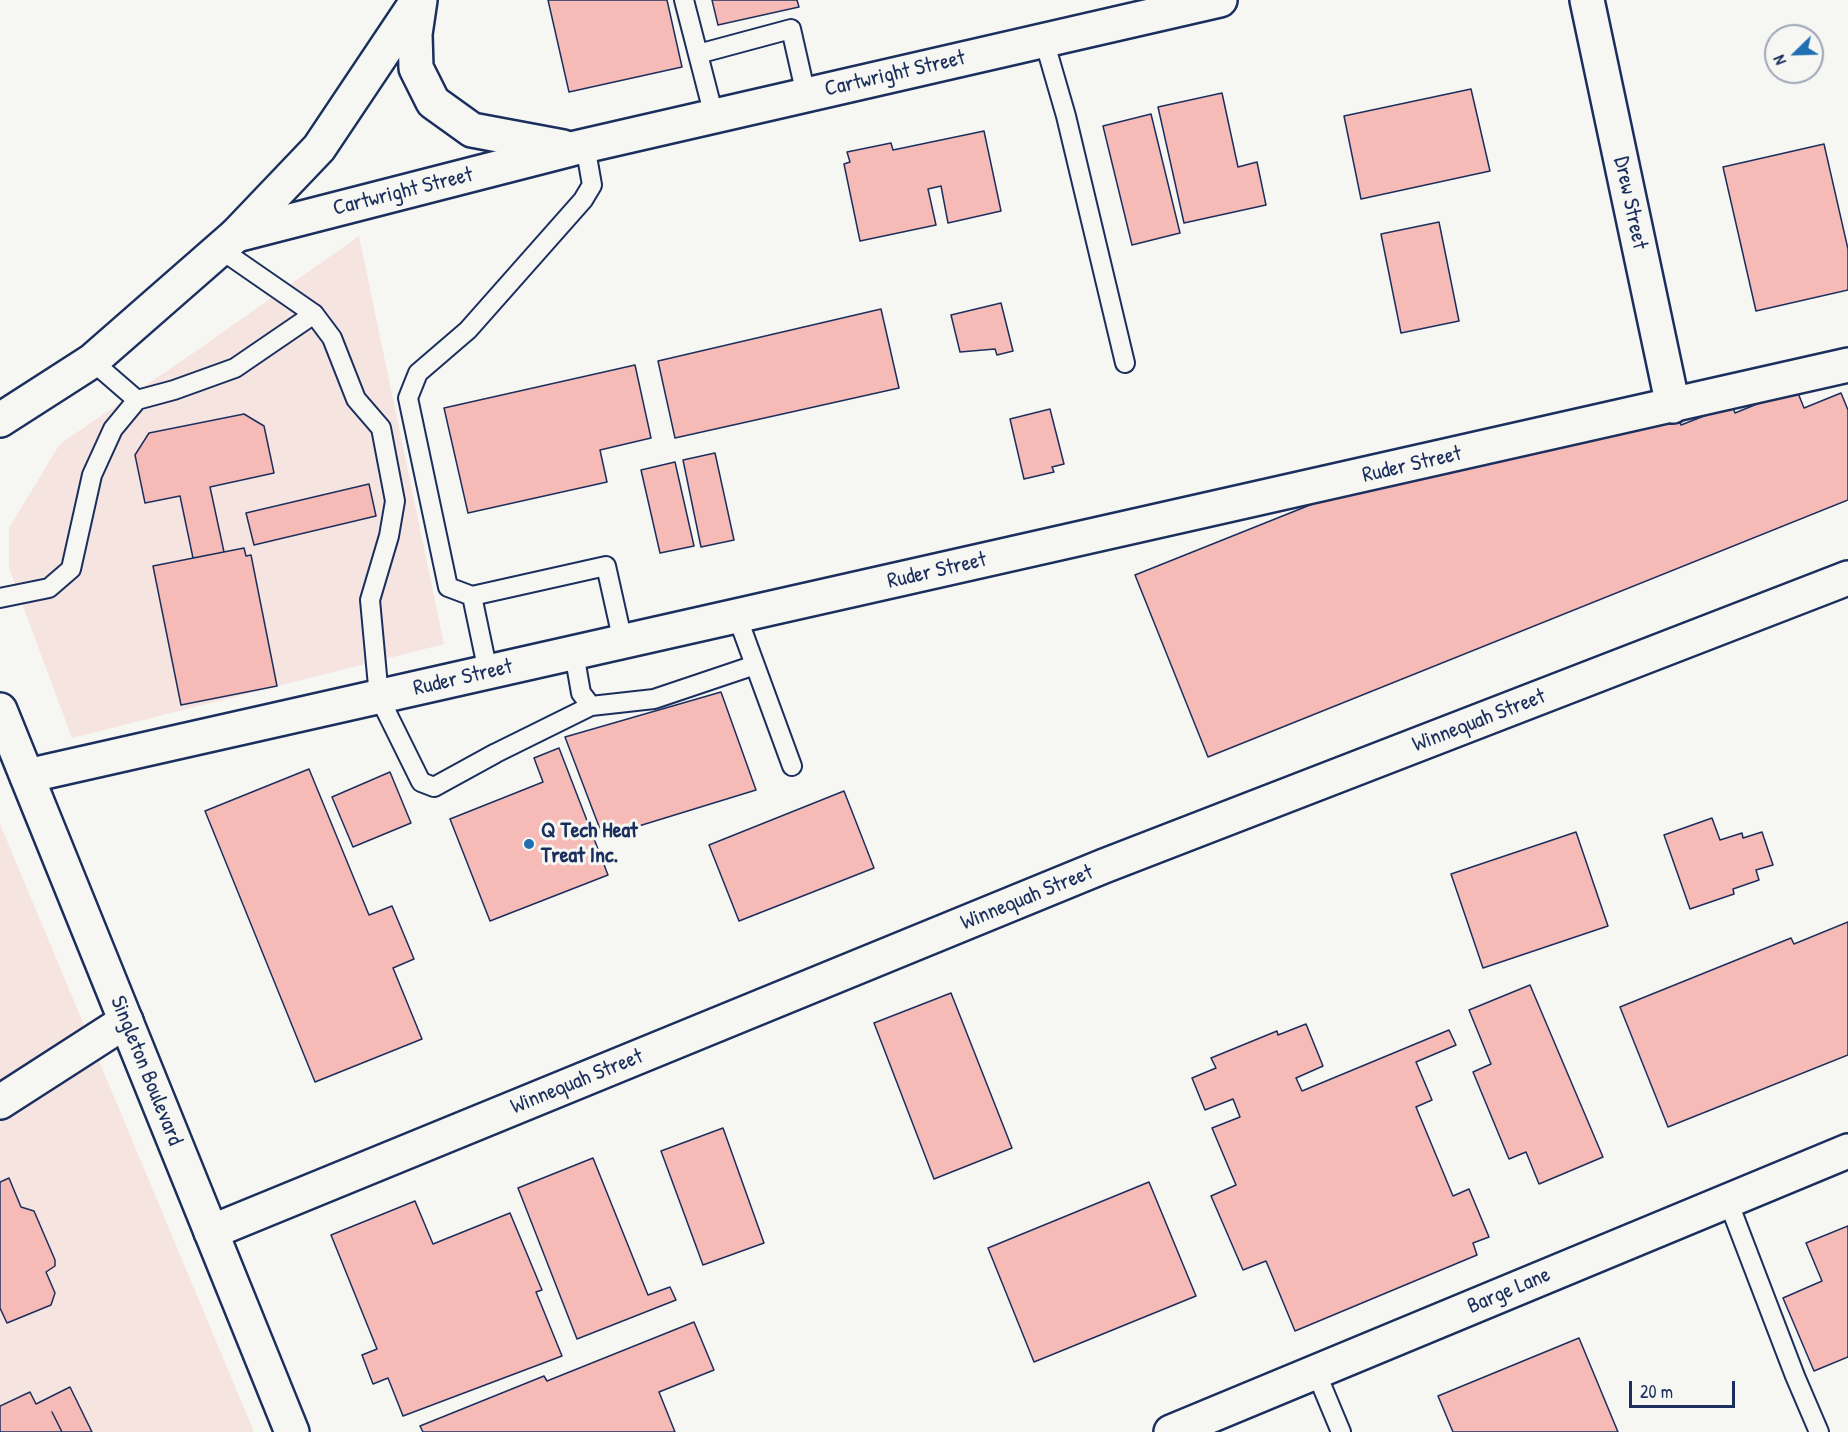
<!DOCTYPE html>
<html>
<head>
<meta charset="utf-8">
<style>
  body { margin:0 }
  #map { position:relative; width:1848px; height:1432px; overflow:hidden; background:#f6f6f2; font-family:"Patrick Hand",sans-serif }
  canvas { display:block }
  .north { position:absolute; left:1764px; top:24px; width:60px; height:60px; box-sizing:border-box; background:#f6f6f2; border:2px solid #9ea6b7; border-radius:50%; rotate:247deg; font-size:16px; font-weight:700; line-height:24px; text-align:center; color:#1b2f5e }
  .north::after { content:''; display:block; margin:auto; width:21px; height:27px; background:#1f6fb2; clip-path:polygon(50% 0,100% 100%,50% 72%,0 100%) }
  .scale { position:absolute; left:1629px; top:1381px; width:106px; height:27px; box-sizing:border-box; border:3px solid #1b2f5e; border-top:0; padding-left:8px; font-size:18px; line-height:21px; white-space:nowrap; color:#1b2f5e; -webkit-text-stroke:4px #f6f6f2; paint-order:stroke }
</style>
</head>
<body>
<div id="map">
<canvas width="1848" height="1432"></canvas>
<div class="north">N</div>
<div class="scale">20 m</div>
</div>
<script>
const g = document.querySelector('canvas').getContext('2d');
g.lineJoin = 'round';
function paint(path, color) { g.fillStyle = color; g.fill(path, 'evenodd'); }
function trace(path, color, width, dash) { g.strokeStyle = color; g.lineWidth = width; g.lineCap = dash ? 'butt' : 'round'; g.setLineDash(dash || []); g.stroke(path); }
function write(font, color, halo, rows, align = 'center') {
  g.font = font + ' "Patrick Hand",sans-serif'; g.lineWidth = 6; g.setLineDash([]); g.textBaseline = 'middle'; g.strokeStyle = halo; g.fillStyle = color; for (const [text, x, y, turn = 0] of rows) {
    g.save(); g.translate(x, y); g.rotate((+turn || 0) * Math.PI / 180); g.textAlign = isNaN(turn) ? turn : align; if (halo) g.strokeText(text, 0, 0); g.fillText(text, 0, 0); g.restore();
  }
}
paint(new Path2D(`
  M359,236L444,644L72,738L9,568V528L60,444L199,349Z
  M0,824L254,1432H0Z`), '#f6e4e0');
const building = new Path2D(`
  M548,0H667L682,67L569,92Z
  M712,0H797L799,7L718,25Z
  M1471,89L1490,171L1361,199L1344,116Z
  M1222,93L1238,167L1257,162L1266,205L1184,223L1158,107Z
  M1151,114L1180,233L1132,245L1103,126Z
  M984,131L1001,211L948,223L941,186L928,189L936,225L860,241L844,164L850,162L847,152L891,143L893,150Z
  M1824,144L1848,249V290L1756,311L1723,167Z
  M1439,222L1459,321L1401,333L1381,234Z
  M1001,303L1013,351L997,355L995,349L960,352L951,315Z
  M881,309L899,388L675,438L658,361Z
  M635,365L651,438L600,450L607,482L468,513L444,408Z
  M1796,388L1804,408L1841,393L1848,410V500L1208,757L1135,575L1325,499L1675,412L1681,425L1732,405L1735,413Z
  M1050,409L1064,464L1052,467L1054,472L1024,479L1010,419Z
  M244,414L264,426L274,473L210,487L224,552L193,558L180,496L145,503L135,455L149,433Z
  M715,453L734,540L701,547L683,460Z
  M675,462L694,546L660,553L641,470Z
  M369,484L376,516L254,545L246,513Z
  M244,548L246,556L251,555L277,686L181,705L153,566Z
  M721,692L756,790L603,837L565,737Z
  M559,748L608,875L490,921L450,819L543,782L534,758Z
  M309,769L369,915L392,906L414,959L393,968L422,1039L315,1082L205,811Z
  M390,772L411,823L353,847L332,797Z
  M844,791L874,868L739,921L709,845Z
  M1712,818L1720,840L1742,833L1743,838L1762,832L1773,865L1756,870L1759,880L1733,889L1734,894L1690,909L1664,835Z
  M1576,832L1608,926L1483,968L1451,874Z
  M1848,922V1055L1668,1127L1620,1007L1791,938L1794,944Z
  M1530,985L1603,1157L1539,1184L1526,1152L1509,1159L1473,1072L1491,1064L1469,1010Z
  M951,993L1012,1148L934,1179L874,1023Z
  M1306,1024L1323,1066L1296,1078L1302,1091L1449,1030L1456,1045L1416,1062L1432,1100L1416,1107L1453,1196L1469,1189L1489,1237L1473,1243L1477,1255L1295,1331L1266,1261L1243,1270L1211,1196L1236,1185L1212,1128L1240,1117L1233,1099L1205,1110L1192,1078L1216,1068L1211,1058L1277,1031L1278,1035Z
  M723,1128L764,1243L703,1265L661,1151Z
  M593,1158L648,1295L670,1287L676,1300L577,1339L518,1188Z
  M9,1178L21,1207L34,1211L55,1260V1266L46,1272L55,1293L51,1305L7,1323L0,1308V1182Z
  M1149,1182L1196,1296L1034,1362L988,1248Z
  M415,1201L433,1244L510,1213L542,1290L536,1292L562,1356L403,1416L388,1378L373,1384L362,1355L377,1349L331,1235Z
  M1848,1226V1357L1814,1371L1783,1298L1822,1281L1806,1243Z
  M694,1322L714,1370L659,1392L675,1432H423L420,1426L544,1376L547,1381Z
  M1579,1338L1618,1432H1453L1438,1396Z
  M70,1387L92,1432H62L52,1412L62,1432H0V1406L30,1392L36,1404Z`);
paint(building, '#f6bab7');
trace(building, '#1b2f5e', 1.5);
const service = new Path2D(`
  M684,0L714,116
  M1044,40L1066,116L1125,363
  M698,54L791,29L806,95
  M220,249L314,314L332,338L356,399L381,428L395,501L389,536L370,600L379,697L421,782L434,787L496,753L591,706
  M92,361L137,400L174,390L235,368L314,314
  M472,596L448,587L408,398L418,373L468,330L583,200L592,185L585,145
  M0,598L49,588L71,569L92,475L113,429L137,400
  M737,616L792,766
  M574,653L581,693L591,706L654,699L755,665
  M488,672L472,596L606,566L623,642
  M1728,1201L1795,1376L1819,1432
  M1316,1372L1341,1432`);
const minor = new Path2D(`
  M420,0L415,34L416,68L433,102L472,130L563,147
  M1587,0L1673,406
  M236,235L571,149L1220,0
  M27,776L1848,365
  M0,1102L126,1021
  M211,1232L1104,866L1848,578
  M1171,1432L1848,1151`);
const tertiary = new Path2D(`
  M0,710L292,1432`);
const secondary = new Path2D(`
  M0,420L92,361L236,235L319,148L418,0`);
trace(service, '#1b2f5e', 22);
trace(minor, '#1b2f5e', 38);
trace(tertiary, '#1b2f5e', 38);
trace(secondary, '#1b2f5e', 38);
trace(service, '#f6f6f2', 18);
trace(minor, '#f6f6f2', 33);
trace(tertiary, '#f6f6f2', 33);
trace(secondary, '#f6f6f2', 33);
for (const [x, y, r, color] of [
  [529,844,6,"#1f6fb2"]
]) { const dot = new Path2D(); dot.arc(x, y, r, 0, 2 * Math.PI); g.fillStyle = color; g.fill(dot); trace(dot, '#f6f6f2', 2); }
write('22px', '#1b2f5e', '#f6f6f2', [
  ["Cartwright Street",895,74,-13],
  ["Cartwright Street",403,192,-14],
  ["Drew Street",1630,203,78],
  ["Ruder Street",1412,465,-13],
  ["Ruder Street",937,571,-13],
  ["Ruder Street",463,678,-13],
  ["Winnequah Street",1479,721,-21],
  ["Winnequah Street",1027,898,-22],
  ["Singleton Boulevard",146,1071,68],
  ["Winnequah Street",577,1082,-22],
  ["Barge Lane",1509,1291,-23]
]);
write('bold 22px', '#1b2f5e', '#f6f6f2', [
  ["Q Tech Heat",541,831],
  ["Treat Inc.",541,856]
], 'left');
</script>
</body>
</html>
